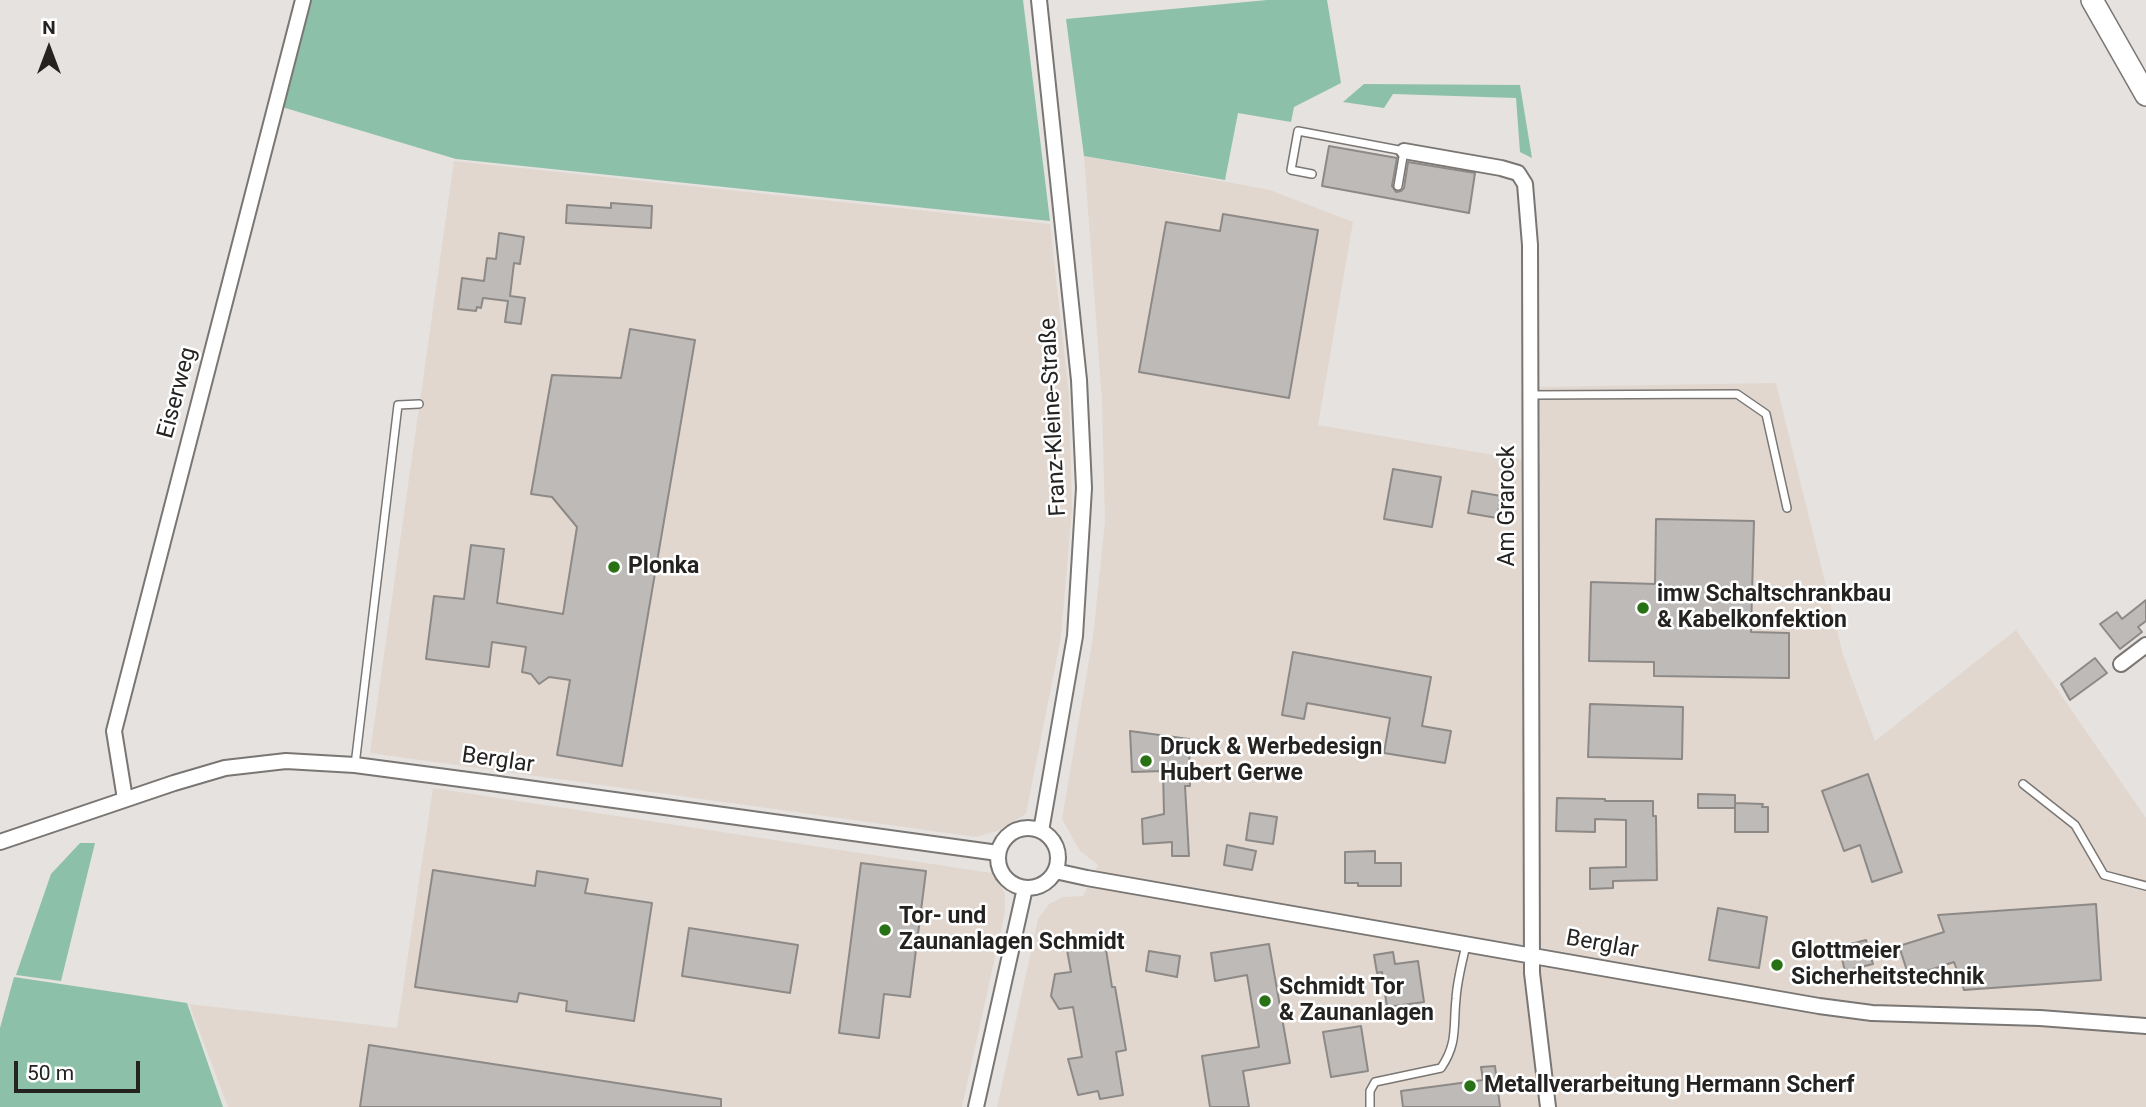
<!DOCTYPE html>
<html>
<head>
<meta charset="utf-8">
<style>
  body { margin:0 }
  #map { position:relative; width:2146px; height:1107px; overflow:hidden; background:#e5e2df; font-family:Roboto,sans-serif }
  canvas { display:block }
  .north { position:absolute; left:14px; top:14px; width:70px; height:70px; -webkit-text-stroke:5px #fff; paint-order:stroke; rotate:0deg; font-size:19px; font-weight:700; line-height:28px; text-align:center; color:#252322 }
  .north::after { content:''; display:block; margin:auto; width:24px; height:32px; background:#252322; clip-path:polygon(50% 0,100% 100%,50% 72%,0 100%) }
  .scale { position:absolute; left:14px; top:1061px; width:126px; height:32px; box-sizing:border-box; border:4px solid #252322; border-top:0; padding-left:9px; font-size:21px; line-height:24px; white-space:nowrap; color:#252322; -webkit-text-stroke:5px #fff; paint-order:stroke }
</style>
</head>
<body>
<div id="map">
<canvas width="2146" height="1107"></canvas>
<div class="north">N</div>
<div class="scale">50 m</div>
</div>
<script>
const g = document.querySelector('canvas').getContext('2d');
g.lineJoin = 'round';
function paint(path, color) { g.fillStyle = color; g.fill(path, 'evenodd'); }
function trace(path, color, width, dash) { g.strokeStyle = color; g.lineWidth = width; g.lineCap = dash ? 'butt' : 'round'; g.setLineDash(dash || []); g.stroke(path); }
function write(font, color, halo, rows, align = 'center') {
  g.font = font + ' Roboto,sans-serif'; g.lineWidth = 5; g.setLineDash([]); g.textBaseline = 'middle'; g.strokeStyle = halo; g.fillStyle = color; for (const [text, x, y, turn = 0] of rows) {
    g.save(); g.translate(x, y); g.rotate((+turn || 0) * Math.PI / 180); g.textAlign = isNaN(turn) ? turn : align; if (halo) g.strokeText(text, 0, 0); g.fillText(text, 0, 0); g.restore();
  }
}
paint(new Path2D(`
  M1084,156L1270,190L1353,222L1318,425L1540,463L1538,387L1776,383L1843,655L1875,741L2016,630L2146,818V1107H997L1038,919L1049,904L1063,897L1083,896L1098,865L1080,851L1062,819L1093,637L1105,521L1102,401Z
  M454,161L1050,224L1069,396L1072,509L1061,637L1026,814L997,831L976,837L370,753Z
  M433,788L991,873L1005,893V912L962,1107H228L189,1004L397,1028Z`), '#e1d7cf');
paint(new Path2D(`
  M312,0H1023L1050,221L456,159L282,107Z
  M1267,0H1327L1341,83L1294,107L1291,122L1238,113L1225,180L1084,156L1066,19Z
  M1364,84L1520,85L1532,158L1520,152L1516,98L1393,94L1384,108L1343,102Z
  M80,843H95L61,981L16,975L51,874Z
  M14,977L187,1003L223,1107H0V1028Z`), '#8dc0a9');
const building = new Path2D(`
  M1329,146L1397,158L1392,186L1396,192L1401,191L1404,188L1408,162L1475,173L1469,213L1322,186Z
  M611,203L652,206L651,228L566,223L567,205L611,208Z
  M1223,214L1318,230L1289,398L1139,372L1166,222L1220,231Z
  M499,233L524,237L520,264L514,263L510,296L525,298L521,324L505,322L508,301L483,298L481,308L477,307L476,311L458,309L462,278L484,281L487,258L496,259Z
  M630,329L695,340L622,766L557,755L570,680L549,677L539,684L531,674L522,672L526,647L492,642L489,667L426,659L434,596L464,599L471,545L504,549L497,603L563,614L577,527L552,497L531,494L552,375L621,378Z
  M1393,469L1441,477L1432,527L1384,519Z
  M1472,491L1501,496L1497,518L1468,513Z
  M1656,519L1754,521L1751,632L1789,633V678L1654,676V662L1589,661L1591,582L1655,584Z
  M2146,600V621L2138,627L2142,632L2120,649L2100,624L2117,612L2122,619Z
  M1293,652L1431,677L1422,726L1451,731L1445,763L1384,753L1390,718L1307,703L1304,719L1282,715Z
  M2095,658L2107,673L2070,700L2061,684Z
  M1590,704L1683,707L1682,759L1588,757Z
  M1130,731L1189,739L1190,786H1185L1189,856H1172V842L1143,844L1142,819L1164,814L1163,771L1132,772Z
  M1868,774L1902,872L1872,882L1860,845L1844,851L1822,791Z
  M1698,794L1735,795V808H1698Z
  M1557,798L1605,799V801H1653V816H1656L1657,880L1613,881V888L1590,889V868L1626,867V820L1595,819V832L1556,831Z
  M1735,803L1763,804L1762,807H1768V832H1735Z
  M1250,813L1277,817L1273,844L1246,840Z
  M1227,845L1256,851L1252,870L1224,865Z
  M1375,851V863H1401V886H1358V883H1345V852Z
  M861,863L926,871L910,997L884,994L879,1038L839,1033Z
  M433,870L535,886L537,871L588,879L585,893L652,903L634,1021L566,1011L567,1001L519,993L517,1002L415,987Z
  M2096,904L2101,980L1964,990L1954,962L1909,977L1899,946L1944,932L1938,915Z
  M1718,908L1767,917L1759,968L1709,960Z
  M689,928L798,945L790,993L682,976Z
  M1104,937L1112,987H1115L1126,1050L1116,1052L1123,1095L1100,1099L1098,1091L1078,1095L1068,1059L1082,1057L1073,1007L1059,1009L1051,996L1055,974L1071,972L1066,944Z
  M1866,940L1873,964L1845,971L1839,947Z
  M1269,944L1290,1063L1243,1071L1249,1107H1210L1202,1056L1259,1047L1247,975L1215,981L1211,953Z
  M1149,951L1180,956L1177,977L1146,971Z
  M1393,952L1395,964L1418,961L1424,1002L1387,1007L1382,972L1377,973L1374,955Z
  M1361,1026L1368,1071L1331,1077L1323,1032Z
  M369,1045L721,1099V1107H360Z
  M1495,1066L1500,1107H1403L1401,1091L1483,1080L1481,1067Z`);
paint(building, '#bdbab7');
trace(building, '#8d8987', 2);
const service = new Path2D(`
  M1312,174L1291,170L1298,131L1404,151L1398,186
  M1530,395L1737,394L1766,414L1787,508
  M355,765L398,405L419,404
  M2023,784L2075,825L2104,875L2146,886
  M1370,1107V1091L1375,1082L1441,1068C1458,1043 1453,1027 1456,999C1457,981 1462,963 1466,945`);
const minor = new Path2D(`
  M1039,0L1079,380L1084,488L1075,636L1041,831
  M1404,151L1501,168L1518,173L1525,184L1530,245L1532,973L1548,1107
  M2121,664L2146,645
  M125,799L114,731L303,0
  M998 858a30 30 0 1 1 60 0a30 30 0 1 1-60 0Z
  M0,842L174,783L225,768L286,761L355,765L491,783L998,853
  M1055,871L1087,878L1819,1006L1872,1013L2040,1018L2146,1026
  M976,1107L1025,888`);
const secondary = new Path2D(`
  M2092,0L2146,95`);
trace(service, '#797673', 10);
trace(minor, '#797673', 18);
trace(secondary, '#797673', 24);
trace(service, '#fff', 7);
trace(minor, '#fff', 14);
trace(secondary, '#fff', 21);
for (const [x, y, r, color] of [
  [614,567,7,"#287215"],
  [1643,608,7,"#287215"],
  [1146,761,7,"#287215"],
  [885,930,7,"#287215"],
  [1777,965,7,"#287215"],
  [1265,1001,7,"#287215"],
  [1470,1086,7,"#287215"]
]) { const dot = new Path2D(); dot.arc(x, y, r, 0, 2 * Math.PI); g.fillStyle = color; g.fill(dot); trace(dot, '#fff', 2.5); }
write('23px', '#252322', '#fff', [
  ["Eiserweg",178,393,-75],
  ["Franz-Kleine-Straße",1054,417,-93],
  ["Am Grarock",1508,506,-90],
  ["Berglar",498,761,8],
  ["Berglar",1602,945,10]
]);
write('bold 23px', '#252322', '#fff', [
  ["Plonka",628,567],
  ["imw Schaltschrankbau",1657,595],
  ["& Kabelkonfektion",1657,621],
  ["Druck & Werbedesign",1160,748],
  ["Hubert Gerwe",1160,774],
  ["Tor- und",899,917],
  ["Zaunanlagen Schmidt",899,943],
  ["Glottmeier",1791,952],
  ["Sicherheitstechnik",1791,978],
  ["Schmidt Tor",1279,988],
  ["& Zaunanlagen",1279,1014],
  ["Metallverarbeitung Hermann Scherf",1484,1086]
], 'left');
</script>
</body>
</html>
